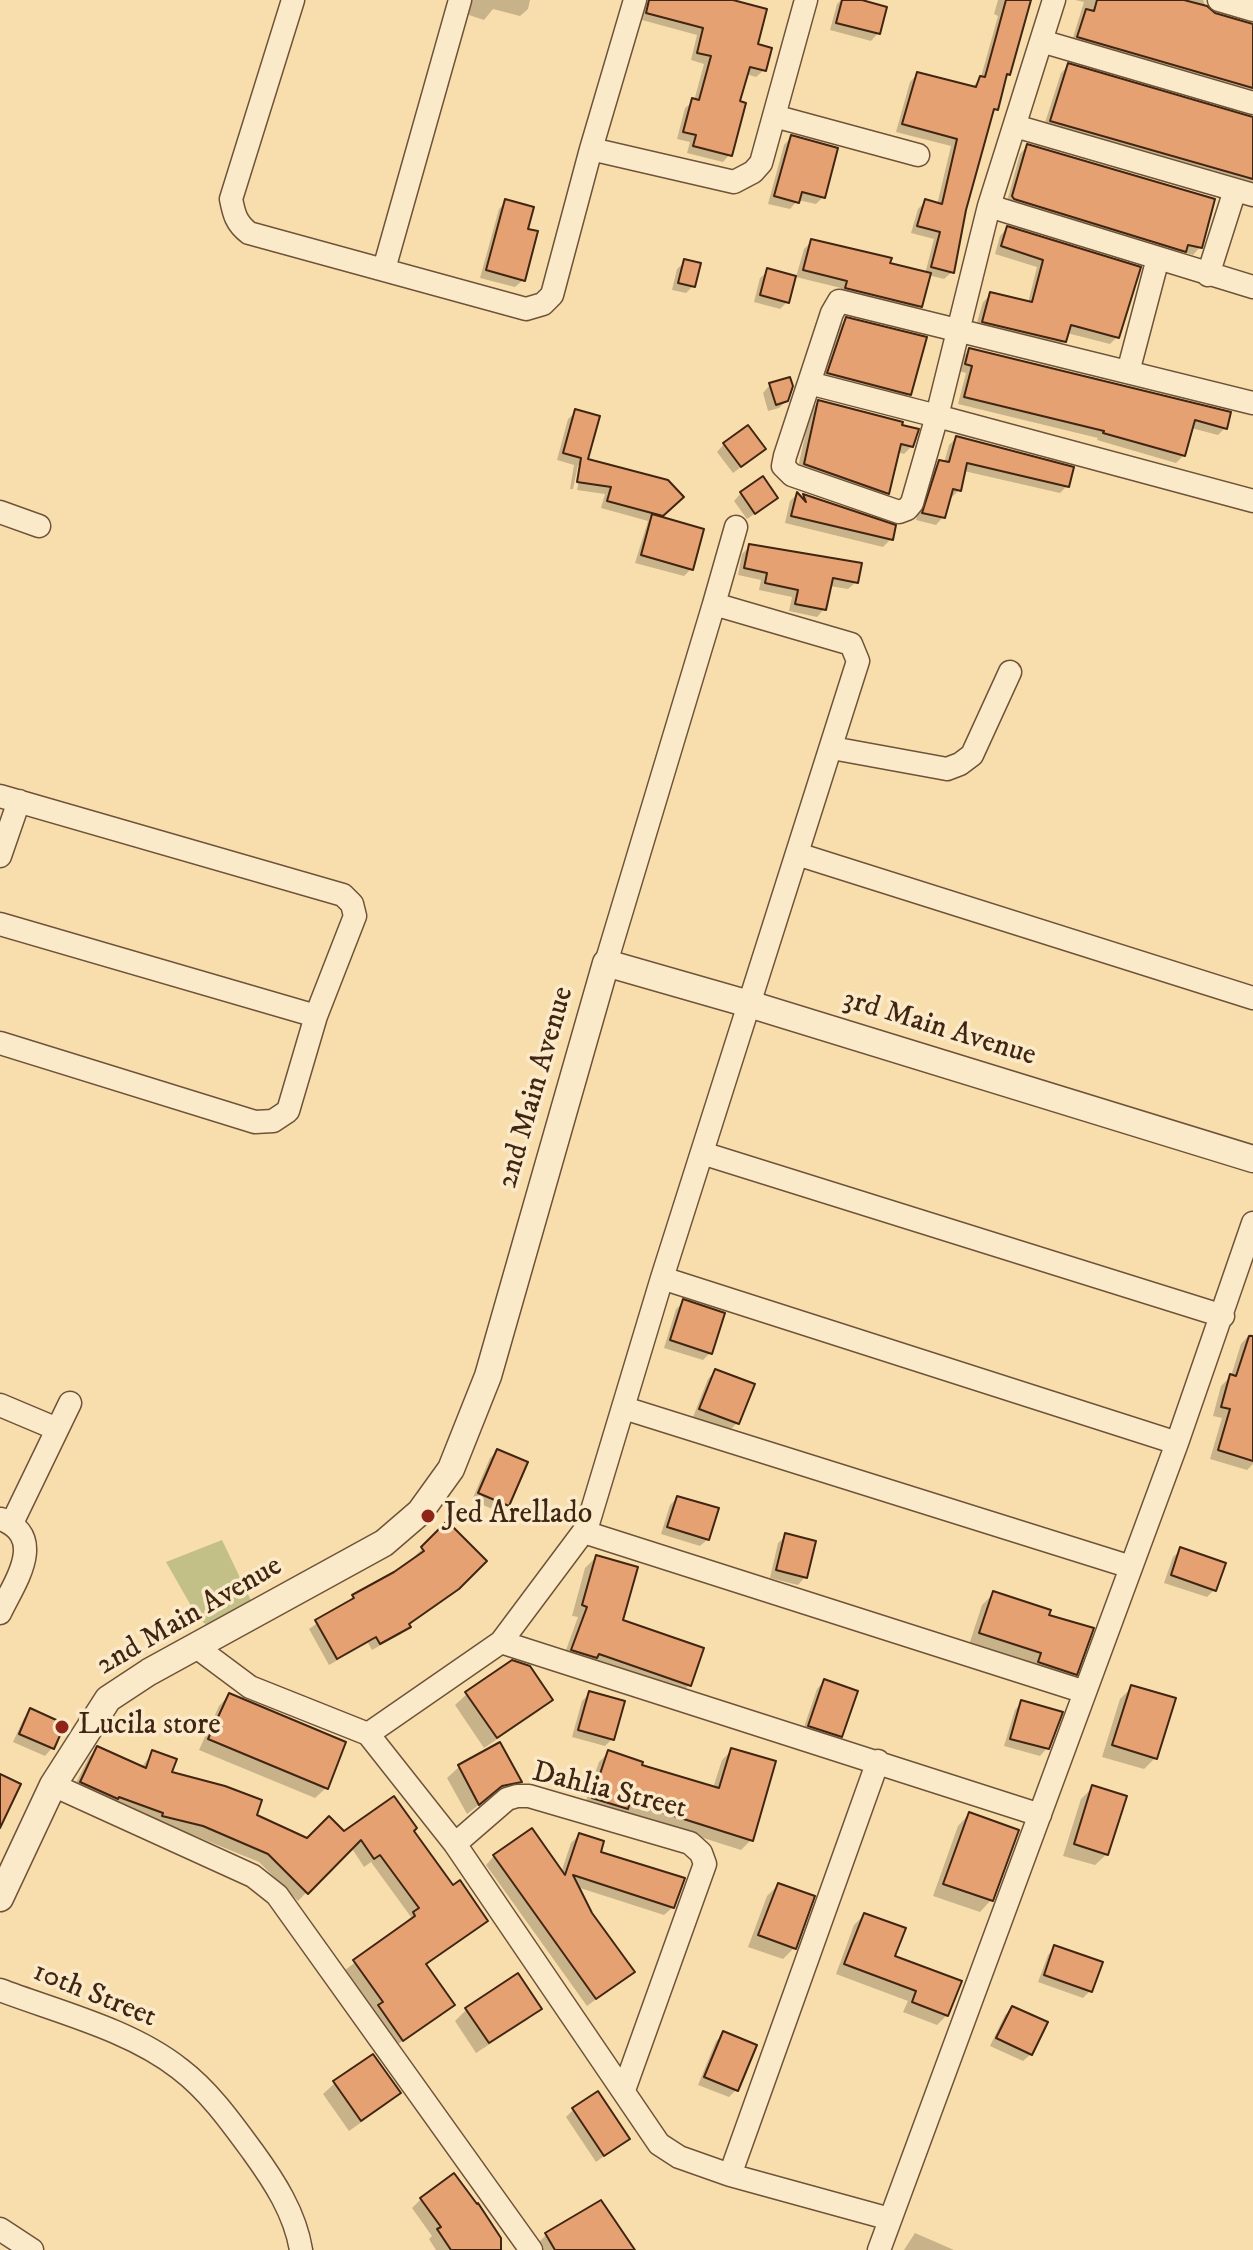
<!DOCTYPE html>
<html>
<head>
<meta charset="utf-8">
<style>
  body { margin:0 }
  canvas { display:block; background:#f9dead }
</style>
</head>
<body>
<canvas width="1253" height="2250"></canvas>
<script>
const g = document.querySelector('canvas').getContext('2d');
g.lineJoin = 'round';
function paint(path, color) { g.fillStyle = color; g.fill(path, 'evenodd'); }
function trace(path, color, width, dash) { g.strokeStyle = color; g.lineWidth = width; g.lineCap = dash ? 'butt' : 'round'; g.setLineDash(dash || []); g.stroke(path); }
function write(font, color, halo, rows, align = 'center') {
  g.font = font + ' "IM FELL DW Pica",serif'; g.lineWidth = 7; g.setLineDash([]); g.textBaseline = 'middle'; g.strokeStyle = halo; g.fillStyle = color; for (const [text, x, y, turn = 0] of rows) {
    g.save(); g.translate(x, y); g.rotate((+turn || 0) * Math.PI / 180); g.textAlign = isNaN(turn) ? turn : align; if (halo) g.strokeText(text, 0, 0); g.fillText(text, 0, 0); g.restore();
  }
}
paint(new Path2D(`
  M222,1540L256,1611L215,1632L198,1618L166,1562Z`), '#c2c086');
paint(new Path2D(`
  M468,0H530L528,9L520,16L493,9L484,20L466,14Z
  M641,0H725L755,45L764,70L756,77L746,74L738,103L730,154L723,162L687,153L690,142L677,139L685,108L694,101L704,64L691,60L697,35L642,20L646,3Z
  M841,0H857L878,33L871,41L830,30L837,4Z
  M998,0H1030L1008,74L1003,79L996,109L991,114L964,210L952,272L944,279L928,275L920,306L912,313L839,295L841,288L796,277L804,249L811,242L925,274L934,239L911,233L918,209L925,202L937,205L951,146L896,132L910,82L917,74L972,88L981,77L998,16L994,14Z
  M1075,0H1203L1208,12L1253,25V100L1071,44L1084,2Z
  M1068,66L1253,118V189L1043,129L1061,73Z
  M791,137L823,197L816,204L798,200L790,209L768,204L784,145Z
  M1027,146L1200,247L1193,255L1183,252L1177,258L1006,205L1020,154Z
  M506,202L526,230L523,280L515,287L480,278L499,209Z
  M1007,228L1139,269L1117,337L1110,344L1067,333L1064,341L1057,349L975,329L983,302L990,295L1028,303L1037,267L995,254L1000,236Z
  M685,262L693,286L686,293L672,290L677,269Z
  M768,271L787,302L780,309L754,302L760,278Z
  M846,319L909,394L902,401L821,380L839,327Z
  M970,350L1225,428L1218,435L1191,428L1184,455L1176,463L1097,440L1098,438L958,404L966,373L959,371L962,357Z
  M770,385L787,400L779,408L768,411L763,393Z
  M819,402L912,446L904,454L897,452L887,493L880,500L797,472L811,409Z
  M576,412L585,460L681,497L659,518L691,569L684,576L635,563L648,521L601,508L605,494L577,490L582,465H578L573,489H570L574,465L557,460L568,419Z
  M956,438L1067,486L1060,493L964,471L959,490L952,497L949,496L943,517L936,525L916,520L932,470L940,462L944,463L949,445Z
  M724,444L756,456L733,473L717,452Z
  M741,493L768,505L747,519L734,501Z
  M797,494L800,499L804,496L894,527L891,539L883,547L785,523L790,501Z
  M750,546L856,582L848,589L829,586L824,609L817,617L789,611L792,597L759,590L761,580L738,575L742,554Z
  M684,1302L710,1353L703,1360L664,1348L676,1309Z
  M1250,1334L1253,1335V1464L1247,1470L1210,1459L1222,1418L1213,1416L1221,1386L1231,1376L1241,1344Z
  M715,1371L737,1423L730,1430L693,1417L708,1379Z
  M497,1451L507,1505L499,1512L472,1500L490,1458Z
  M677,1498L708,1539L700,1546L661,1534L670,1505Z
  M447,1524L449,1596L408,1625L401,1634L372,1650L368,1643L329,1665L309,1629L354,1597L417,1558L415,1556Z
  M786,1536L805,1577L798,1585L770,1578L778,1543Z
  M1181,1550L1214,1590L1207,1597L1164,1583L1173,1557Z
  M596,1557L621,1621L689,1685L678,1696L562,1661L578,1617L572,1616L585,1568Z
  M994,1593L1047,1616L1075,1674L1063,1685L969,1645L982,1605Z
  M824,1681L841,1736L833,1743L802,1733L817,1689Z
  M1132,1687L1155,1758L1144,1769L1102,1757L1120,1699Z
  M590,1693L612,1739L605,1746L572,1737L582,1701Z
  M467,1694L550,1700L539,1711L484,1748L455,1705Z
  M229,1695L326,1788L315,1798L199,1750L219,1706Z
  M1022,1702L1047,1748L1040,1756L1004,1746L1015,1710Z
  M31,1710L63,1725L52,1748L45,1756L13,1742L24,1718Z
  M499,1744L519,1782L508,1793L489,1797L467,1814L447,1778L459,1767Z
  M98,1748L141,1768L153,1752L169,1774L308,1840L344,1834L412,1831L452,1888L486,1921L425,1965L452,2004L393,2048L370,2016L374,2011L345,1970L406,1925L405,1923L411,1917L371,1862L364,1867L351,1847L298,1901L259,1862L193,1835L154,1824L72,1791L89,1757Z
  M732,1750L751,1840L741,1850L622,1812L616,1818L584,1807L599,1762L608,1753L640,1766L713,1788L722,1760Z
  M1093,1787L1107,1854L1095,1865L1063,1856L1081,1799Z
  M969,1814L991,1900L980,1912L933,1896L958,1826Z
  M579,1835L598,1853L673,1907L664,1915L577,1887L591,1914L632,1972L587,2006L486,1865L494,1856L561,1873L571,1843Z
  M778,1885L794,1948L783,1959L748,1947L767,1896Z
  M864,1915L892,1957L947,2015L937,2025L903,2012L908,2001L836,1974L854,1925Z
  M1055,1947L1091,1990L1083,1998L1038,1982L1048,1955Z
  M539,2008L527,2020L476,2053L455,2021L467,2009Z
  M1012,2008L1031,2054L1023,2061L990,2046L1005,2015Z
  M724,2034L736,2090L729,2097L698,2085L716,2041Z
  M335,2083L399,2093L387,2104L349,2131L323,2094Z
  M573,2110L627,2139L596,2162L566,2117Z
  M421,2199L499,2250H436L429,2239L432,2236L412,2208Z
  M915,2233L954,2250H904Z
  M546,2235L633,2250H540L537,2244Z`), '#0003');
const building = new Path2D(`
  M649,0H733L767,9L758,44L772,48L766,71L750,67L740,101L746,103L732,156L693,146L696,135L683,132L692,98L699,100L711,56L697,53L703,28L646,13Z
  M842,0H862L887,7L880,34L836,23Z
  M1006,0H1031L1010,75L1007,74L998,110L994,109L966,210L954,273L931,267L940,232L917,226L925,199L942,204L957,139L902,124L917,72L976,87L980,76L985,77Z
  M1097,0H1184L1207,6L1215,13L1253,24V88L1077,37L1086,9L1094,11Z
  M1068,63L1253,117V179L1050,121Z
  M791,135L838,148L825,198L802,192L799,203L774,196Z
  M1027,144L1215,199L1202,248L1188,245L1186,252L1014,199L1012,196Z
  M505,199L534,207L528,229L538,231L525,281L486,270Z
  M1007,226L1141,267L1119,338L1071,325L1066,342L982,322L990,292L1032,302L1043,260L1001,246Z
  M811,239L892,258L890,263L931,273L922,307L845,288L847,281L803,270Z
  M684,259L701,263L695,287L678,283Z
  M767,268L796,276L789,303L760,295Z
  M846,317L927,337L911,395L827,373Z
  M969,348L1231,412L1227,429L1195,420L1185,456L1103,433L1104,431L964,397L972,366L965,364Z
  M790,377L793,386L788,401L776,405L769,383Z
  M818,400L903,422L902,425L919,429L913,447L901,444L889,494L804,464Z
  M575,409L600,416L588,459L668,480L684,497L663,516L607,501L611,487L577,482L581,458L563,453Z
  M748,425L766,449L741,467L723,443Z
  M956,436L1074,467L1069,487L967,463L961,491L953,489L945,518L922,513L939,460L949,462Z
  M763,476L778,498L755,514L740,492Z
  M797,492L806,502L803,494L896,525L893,540L791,516Z
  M652,514L704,529L693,570L641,555Z
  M749,544L862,563L858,583L833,578L826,610L795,604L798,590L765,583L767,573L744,568Z
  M683,1299L725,1313L712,1354L670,1340Z
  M1249,1336H1253V1461L1218,1450L1230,1409L1221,1407L1230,1374L1236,1376Z
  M715,1369L755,1384L739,1424L699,1409Z
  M497,1449L528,1462L509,1506L478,1493Z
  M677,1496L719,1508L709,1540L667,1527Z
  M447,1521L487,1561L459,1589L409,1624L411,1627L380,1644L376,1637L337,1659L315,1620L354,1598L352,1595L394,1572L424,1551L421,1547Z
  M785,1533L816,1541L807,1578L776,1570Z
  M1180,1547L1226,1563L1216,1591L1171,1575Z
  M596,1555L638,1567L623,1620L704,1648L691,1686L599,1654L597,1658L571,1650L587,1607L582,1605Z
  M993,1591L1051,1610L1049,1615L1094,1628L1077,1675L1038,1662L1041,1653L979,1633Z
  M512,1660L530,1666L553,1700L497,1738L465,1692Z
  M824,1679L858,1691L842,1737L808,1726Z
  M1131,1685L1176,1698L1157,1759L1112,1745Z
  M589,1691L625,1701L614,1740L578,1730Z
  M229,1693L346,1742L328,1789L208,1739Z
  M1021,1700L1063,1712L1049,1749L1010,1739Z
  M30,1708L65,1724L54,1749L19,1734Z
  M500,1742L522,1782L502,1786L479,1805L458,1765Z
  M97,1746L146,1768L152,1750L177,1759L172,1772L225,1786L262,1800L257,1815L307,1838L329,1816L344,1831L394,1796L417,1828L414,1831L453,1885L460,1880L488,1921L426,1964L455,2005L403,2041L378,2005L383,2002L353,1960L415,1916L413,1912L419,1908L380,1855L374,1859L361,1840L308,1894L268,1854L203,1826L162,1816L163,1813L119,1797L118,1799L80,1782Z
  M731,1748L776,1761L753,1841L630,1802L628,1809L592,1798L608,1750L643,1762L642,1765L719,1788Z
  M0,1774L21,1784L0,1828Z
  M1092,1785L1127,1796L1108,1855L1074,1844Z
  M969,1812L1019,1830L993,1901L943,1884Z
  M532,1828L565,1875L579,1833L604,1841L601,1852L685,1878L674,1908L573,1875L592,1913L635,1972L596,1999L493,1855Z
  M778,1883L815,1896L796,1949L758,1935Z
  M864,1913L906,1928L895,1956L962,1981L948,2016L912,2002L916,1991L844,1964Z
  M1054,1945L1103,1962L1092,1992L1044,1975Z
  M518,1973L542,2009L489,2043L465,2008Z
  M1012,2006L1048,2022L1032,2055L996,2038Z
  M723,2031L757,2045L738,2091L704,2077Z
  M373,2054L401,2093L361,2121L333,2081Z
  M598,2091L630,2139L604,2156L572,2108Z
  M454,2173L477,2204L478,2203L501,2238V2250H451L437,2229L441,2227L420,2198Z
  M601,2200L635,2250H555L545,2233Z`);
paint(building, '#e5a172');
trace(building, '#402512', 2);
const minor = new Path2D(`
  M293,0L231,199C234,214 236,223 249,233L526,309L543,304L552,295L591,149L635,0
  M1054,0L989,206L937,416L1253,501
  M1219,0L1253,10
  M1041,41L1253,103
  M774,116L918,155
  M1015,126L1253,195
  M591,149L734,182L753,172L761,163L806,0
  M989,206L1253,287
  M384,269L460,0
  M1208,275L1235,190
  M1128,372L1158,258
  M809,383L937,416L912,503L907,509L899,512L792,475L783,466L785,456L832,313L839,301L1253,403
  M0,512L39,526
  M714,604L736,527
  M832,748L947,769L960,764L972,755L1010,672
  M0,796L343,895L352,904L355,916L316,1016L288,1111L273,1121L255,1122L0,1043
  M797,854L1253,998
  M0,856L19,801
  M0,924L316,1016
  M702,1153L1223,1316
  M662,1278L1177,1443
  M0,1405L57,1429
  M624,1408L1131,1567
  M12,1523L70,1403
  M584,1532L1085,1692
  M0,1613C14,1583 48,1538 1,1519
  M501,1642L1040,1815
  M195,1646L250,1687L368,1734L455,1844L659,2144L679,2157L730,2175L890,2219
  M368,1734L501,1642L587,1527L662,1278L858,661L851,644L714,604L606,963
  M53,1785L253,1876L277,1895L531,2250
  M455,1844L507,1799L517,1796H529L690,1843L701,1853L705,1864L624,2090
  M0,1990C58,2012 131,2030 180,2069C209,2091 231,2122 253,2152C274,2181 295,2213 301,2250
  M730,2175L878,1761
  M0,2229L32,2250
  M879,2250L1177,1443L1253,1223`);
const tertiary = new Path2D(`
  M0,1898L53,1785L108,1699L149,1672L384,1543L420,1512L451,1469L488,1376L606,963L749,1004L1253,1159`);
trace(minor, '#6e5339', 25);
trace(tertiary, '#6e5339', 29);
trace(minor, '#fbeaca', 22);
trace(tertiary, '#fbeaca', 26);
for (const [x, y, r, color] of [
  [428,1516,8,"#8f2418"],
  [62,1727,8,"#8f2418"]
]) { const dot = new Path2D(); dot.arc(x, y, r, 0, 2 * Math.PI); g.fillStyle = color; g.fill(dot); trace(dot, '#fbeaca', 3); }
write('30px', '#402512', '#fbeaca', [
  ["3rd Main Avenue",939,1029,17],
  ["2nd Main Avenue",537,1088,-74],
  ["2nd Main Avenue",190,1617,-30],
  ["Dahlia Street",609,1792,14],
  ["10th Street",94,1996,22]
]);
write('30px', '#402512', '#fbeaca', [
  ["Jed Arellado",444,1516],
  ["Lucila store",78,1727]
], 'left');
</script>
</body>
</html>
